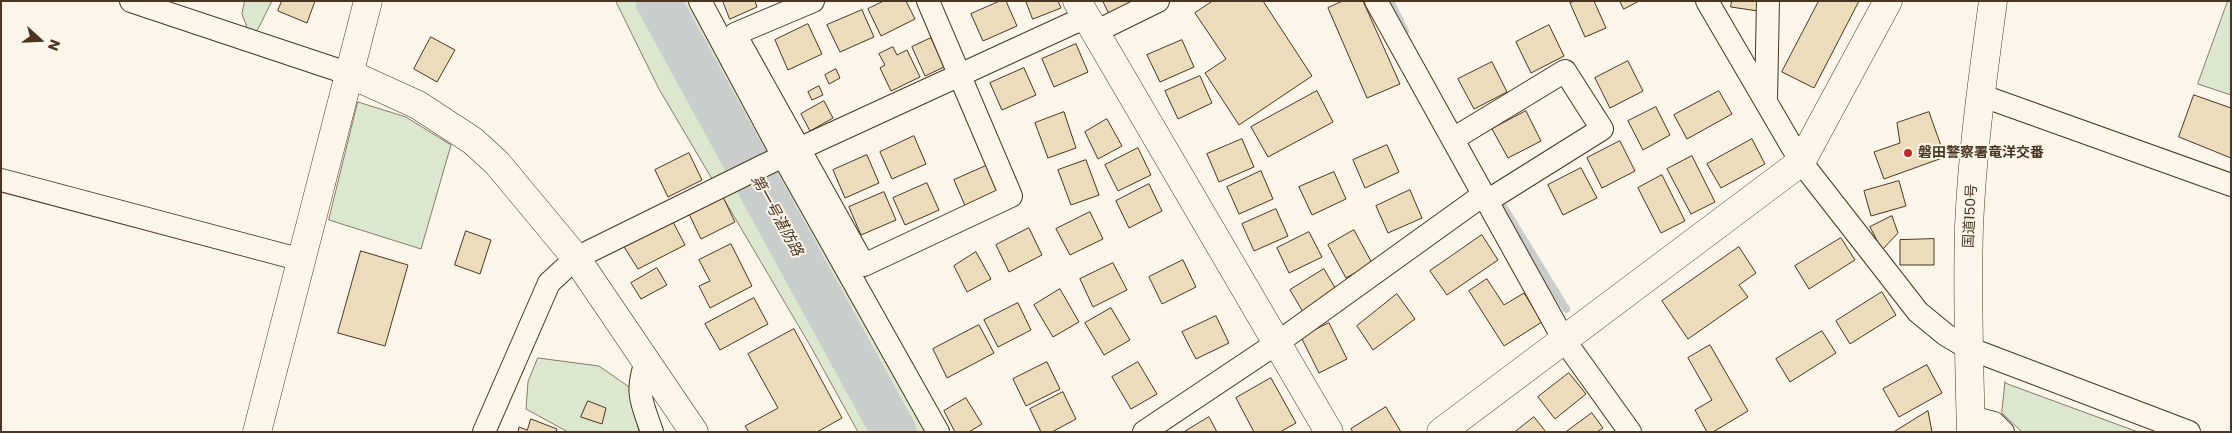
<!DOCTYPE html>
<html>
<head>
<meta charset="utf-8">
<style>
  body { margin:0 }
  #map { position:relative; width:2232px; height:433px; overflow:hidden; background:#fbf6e9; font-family:Poppins,sans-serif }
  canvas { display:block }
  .frame { position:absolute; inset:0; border:2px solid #4a3520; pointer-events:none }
  .north { position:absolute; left:15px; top:15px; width:50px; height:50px; -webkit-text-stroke:4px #fbf6e9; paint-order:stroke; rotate:110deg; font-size:14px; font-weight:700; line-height:20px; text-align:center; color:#4a3520 }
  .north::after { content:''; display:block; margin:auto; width:18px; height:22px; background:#4a3520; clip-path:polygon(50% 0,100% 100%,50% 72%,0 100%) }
</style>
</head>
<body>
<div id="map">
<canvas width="2232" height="433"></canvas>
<div class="frame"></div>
<div class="north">N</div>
</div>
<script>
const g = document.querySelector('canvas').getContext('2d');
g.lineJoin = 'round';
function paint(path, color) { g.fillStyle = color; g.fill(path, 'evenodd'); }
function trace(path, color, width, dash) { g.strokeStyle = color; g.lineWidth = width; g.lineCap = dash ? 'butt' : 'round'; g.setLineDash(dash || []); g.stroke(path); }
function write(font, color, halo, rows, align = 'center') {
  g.font = font + ' Poppins,"Noto Sans JP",sans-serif'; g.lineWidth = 4; g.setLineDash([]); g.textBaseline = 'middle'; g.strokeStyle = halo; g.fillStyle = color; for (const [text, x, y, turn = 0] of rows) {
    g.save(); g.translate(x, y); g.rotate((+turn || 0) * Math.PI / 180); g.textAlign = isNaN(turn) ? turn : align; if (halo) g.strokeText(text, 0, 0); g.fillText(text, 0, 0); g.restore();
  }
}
const green = new Path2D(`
  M245,1H272L252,41L242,14Z
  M616,1H700L938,432H858L811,347L659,89Z
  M2228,1H2231V95L2198,84Z
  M358,102L406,117L451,145L421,249L329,220Z
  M538,358L599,366L632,389L639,432H568L526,409L528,382Z
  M2005,382V383L2138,432H2022L2002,413Z`);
paint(green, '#dce7d0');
trace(green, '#887966', 1);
trace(new Path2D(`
  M1390,1L1405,31
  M1498,198L1566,309`), '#c9cecd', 8);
trace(new Path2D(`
  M658,1L894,432`), '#c9cecd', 45);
const building = new Path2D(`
  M282,1H315L307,23L278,11Z
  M723,1H755L757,7L730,19Z
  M884,1H906L915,19L881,36L868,9Z
  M1000,1H1006L1017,26L983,41L971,14Z
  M1026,1H1058L1061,8L1033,19Z
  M1103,1H1141L1112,19Z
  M1213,1H1263L1312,76L1239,125L1205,73L1226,59L1195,13Z
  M1343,1H1363L1400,84L1367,98L1328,8Z
  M1575,1H1594L1606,28L1585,37L1570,3Z
  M1620,1H1639L1624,9Z
  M1732,1H1759L1758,11L1731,7Z
  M1819,1H1859L1814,88L1782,72Z
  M862,10L874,37L840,52L827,25Z
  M808,24L822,54L788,70L775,40Z
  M1549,25L1564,56L1531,73L1516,42Z
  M431,37L455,50L437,82L414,69Z
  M931,38L944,67L925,76L912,47Z
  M1182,40L1194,67L1160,82L1147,55Z
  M1076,44L1088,72L1054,87L1042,59Z
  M893,47L897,55L907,50L920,77L891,91L880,68L885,65L879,54Z
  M1628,61L1643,91L1610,108L1595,78Z
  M1492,62L1507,92L1474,109L1458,79Z
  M1024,68L1036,95L1002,110L990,83Z
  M836,69L840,78L829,84L825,75Z
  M1200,76L1212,103L1178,119L1165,91Z
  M819,86L823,95L812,100L808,92Z
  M1317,91L1333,122L1268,157L1251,127Z
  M1719,91L1732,114L1687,139L1674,115Z
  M2194,95L2231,108V158L2179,137Z
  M824,101L833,118L810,131L801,114Z
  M1656,107L1670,135L1643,150L1628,121Z
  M1526,111L1541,141L1508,158L1492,129Z
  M1064,112L1076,148L1048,158L1035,123Z
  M1929,112L1945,157L1884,179L1874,152L1900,143L1897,123Z
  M1107,119L1122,146L1098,159L1085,132Z
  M914,136L926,164L892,179L880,152Z
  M1242,139L1254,167L1219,182L1207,154Z
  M1752,139L1765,164L1721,188L1707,164Z
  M1620,141L1635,171L1602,188L1587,158Z
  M1387,145L1399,172L1365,188L1353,160Z
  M1138,148L1151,175L1118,191L1105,165Z
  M689,153L702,180L668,197L655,170Z
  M867,155L879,183L845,198L833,170Z
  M1692,156L1715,202L1691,214L1667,169Z
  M1086,160L1099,195L1071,205L1058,170Z
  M988,165L1000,192L966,208L954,180Z
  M1581,168L1597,198L1563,215L1548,185Z
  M1261,171L1273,199L1239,214L1227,187Z
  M1334,172L1346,199L1312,215L1299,187Z
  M1662,175L1685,221L1661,233L1638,188Z
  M1899,181L1906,206L1871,216L1864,191Z
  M927,183L939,210L905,225L893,198Z
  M1149,184L1162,211L1129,228L1116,201Z
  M1410,190L1422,218L1388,233L1376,206Z
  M884,192L896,220L861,235L849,207Z
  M722,195L735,222L701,239L688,212Z
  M1276,209L1288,236L1254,251L1242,224Z
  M1090,212L1103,239L1070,255L1056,229Z
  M1892,216L1898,233L1882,250L1870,227Z
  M671,218L685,245L638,269L621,242Z
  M1029,228L1042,255L1009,272L996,245Z
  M1354,230L1372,263L1346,278L1328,245Z
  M466,231L491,240L480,274L455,265Z
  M1309,232L1322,257L1289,273L1277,248Z
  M1482,235L1498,260L1447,295L1430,271Z
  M1841,238L1855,260L1809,289L1795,266Z
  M1934,239V265H1900V240Z
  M731,244L752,286L710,308L699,286L710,281L699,260Z
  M1739,247L1756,273L1739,285L1748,297L1688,339L1662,301Z
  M361,251L408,265L385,346L338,333Z
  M976,252L991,279L967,292L954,266Z
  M1183,260L1196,287L1162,304L1149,277Z
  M1113,263L1127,290L1093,307L1080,279Z
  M657,268L667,285L641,299L631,283Z
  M1324,269L1337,291L1303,312L1290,290Z
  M1487,279L1504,305L1524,293L1542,322L1504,346L1469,291Z
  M1060,289L1079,322L1053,337L1034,305Z
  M1882,292L1896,315L1850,344L1836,321Z
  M1397,294L1415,319L1373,350L1357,326Z
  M754,298L768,324L720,350L705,324Z
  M1018,303L1031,330L998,347L984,320Z
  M1111,308L1130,340L1104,355L1085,323Z
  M1216,316L1229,343L1196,359L1182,332Z
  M1329,323L1347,359L1319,373L1301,337Z
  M979,325L994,353L947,378L933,349Z
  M794,329L842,418L817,432H749L745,426L778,408L748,354Z
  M1822,331L1836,353L1790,382L1776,359Z
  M1710,345L1748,411L1713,432H1707L1695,410L1712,400L1688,358Z
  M1047,362L1060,389L1026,406L1013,379Z
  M1138,362L1157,394L1131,409L1112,377Z
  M1927,365L1942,393L1899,417L1883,389Z
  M1569,373L1586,394L1555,419L1538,397Z
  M1271,378L1296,423L1280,432H1254L1236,398Z
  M1063,392L1076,419L1052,432H1041L1030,409Z
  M966,398L982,424L969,432H955L944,411Z
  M588,401L606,408L602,424L581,417Z
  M1386,407L1401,432H1353L1351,429Z
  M1928,411L1932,432H1894Z
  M1592,413L1603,428L1597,432H1566Z
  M1209,417L1217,432H1184Z
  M1534,417L1546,432H1515Z
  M531,419L557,429L556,432H518L519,427L527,430Z`);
paint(building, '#ecdcbc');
trace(building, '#4a3520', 1);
const street = new Path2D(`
  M131,1L350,74
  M700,1L783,156L938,432
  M813,1L735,34L864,265L1011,196L928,1
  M1376,1L1564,340L1630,432
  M1707,1L1801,162L1918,312L1946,335L1968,348L2189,432
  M1095,32L1158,1
  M1980,95L2231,185
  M1766,100L1768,1
  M1453,139L1565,71L1602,129L1487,201
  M1,180L302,260
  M646,362C635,392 642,403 652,432
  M1971,417L1994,423L2003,432
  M484,432L549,283L576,258L777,159L1086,17
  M1144,432L1277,343L1483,195`);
const secondary = new Path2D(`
  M1077,1L1329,432
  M350,74L418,105L473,141L497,163L576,258L694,432
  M257,432L368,1
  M1441,432L1801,162L1888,1`);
const highway = new Path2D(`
  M1971,432C1969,364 1967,295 1969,227C1972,152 1983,76 1993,1`);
trace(street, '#4a3520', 24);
trace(secondary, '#4a3520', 29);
trace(highway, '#4a3520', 29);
trace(street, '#fbf6e9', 22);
trace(secondary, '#fbf6e9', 28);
trace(highway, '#fbf6e9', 28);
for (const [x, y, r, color] of [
  [1908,153,5,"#c62828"]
]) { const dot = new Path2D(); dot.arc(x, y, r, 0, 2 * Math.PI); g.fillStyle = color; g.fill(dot); trace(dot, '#fbf6e9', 2); }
write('bold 14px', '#4a3520', '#fbf6e9', [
  ["磐田警察署竜洋交番",1918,153]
], 'left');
write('14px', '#4a3520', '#fbf6e9', [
  ["国道150号",1971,216,-87]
]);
write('italic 15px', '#4a3520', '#fbf6e9', [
  ["第一号湛防路",776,216,61]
]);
</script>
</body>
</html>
